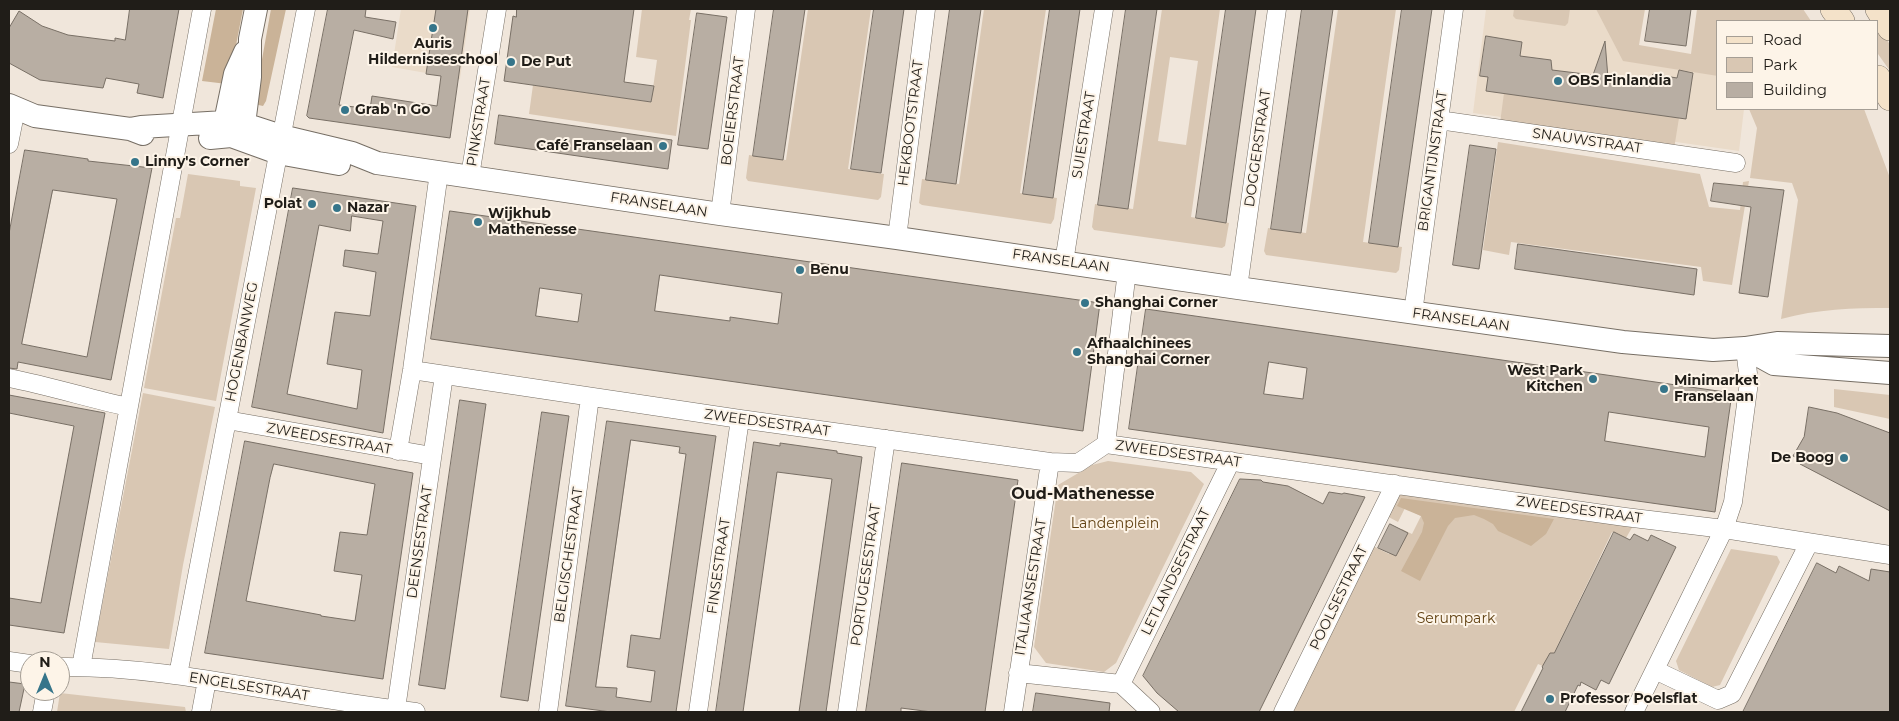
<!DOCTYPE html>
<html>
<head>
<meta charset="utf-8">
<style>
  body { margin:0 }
  #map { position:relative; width:1899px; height:721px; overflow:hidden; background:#f0e6db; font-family:Montserrat,sans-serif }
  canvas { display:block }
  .frame { position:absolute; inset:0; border:10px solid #201d18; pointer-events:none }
  .legend { position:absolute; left:1716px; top:20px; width:162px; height:90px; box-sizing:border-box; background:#fdf4e8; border:1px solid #a59e95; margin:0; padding:6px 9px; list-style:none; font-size:15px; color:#201d18 }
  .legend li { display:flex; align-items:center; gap:10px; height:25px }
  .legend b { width:25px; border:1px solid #a59e95 }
  .north { position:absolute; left:20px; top:651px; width:50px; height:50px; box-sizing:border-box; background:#fdf4e8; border:1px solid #a59e95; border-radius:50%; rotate:0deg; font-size:14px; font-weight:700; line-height:20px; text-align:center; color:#201d18 }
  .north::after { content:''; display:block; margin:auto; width:18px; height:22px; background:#36758a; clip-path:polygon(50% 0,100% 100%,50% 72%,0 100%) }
</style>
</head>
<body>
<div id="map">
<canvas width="1899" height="721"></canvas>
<div class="frame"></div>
<ul class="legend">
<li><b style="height:6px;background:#f4e2c9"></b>Road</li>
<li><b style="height:14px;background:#d9c7b3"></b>Park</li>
<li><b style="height:14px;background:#b8aea3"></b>Building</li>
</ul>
<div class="north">N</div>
</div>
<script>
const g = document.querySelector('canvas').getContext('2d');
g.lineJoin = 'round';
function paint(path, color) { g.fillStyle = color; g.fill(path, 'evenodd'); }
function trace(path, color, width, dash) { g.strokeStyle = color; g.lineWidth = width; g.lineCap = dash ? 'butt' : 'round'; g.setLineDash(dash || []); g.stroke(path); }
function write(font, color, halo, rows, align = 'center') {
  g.font = font + ' Montserrat,sans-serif'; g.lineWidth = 4; g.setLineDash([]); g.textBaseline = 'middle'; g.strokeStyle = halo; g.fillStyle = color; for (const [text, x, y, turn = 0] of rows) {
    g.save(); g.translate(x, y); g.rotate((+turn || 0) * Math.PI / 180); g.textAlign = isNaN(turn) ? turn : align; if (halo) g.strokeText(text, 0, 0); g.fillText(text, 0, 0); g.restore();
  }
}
paint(new Path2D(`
  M401,9H470L460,79L392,67Z
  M1486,9H1625L1635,46L1718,66V109H1744L1739,151L1473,113Z`), '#eadbc9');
paint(new Path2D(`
  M642,9H691L689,20H691L676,136L529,114L533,85L651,102L657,60L636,57Z
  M808,9H871L848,169L884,174L881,197L878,200L748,181L746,178L749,155L786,160Z
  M984,9H1046L1020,193L1057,198L1054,219L1051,224L922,205L919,203L922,179L959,184Z
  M1162,9H1220L1191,217L1229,223L1225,246L1222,248L1094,230L1092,227L1095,204L1133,209ZM1170,57L1198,61L1186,145L1158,141Z
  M1338,9H1396L1363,242L1402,247L1399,270L1396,273L1266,255L1264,251L1268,228L1306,233Z
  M1514,9H1570L1568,23L1565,26L1516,19L1513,16Z
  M1596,9H1645L1639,45L1691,54L1697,9H1803L1811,21H1718V76L1623,61Z
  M1878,24L1890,45V71L1878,54Z
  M1504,93L1679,118L1674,149L1500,123Z
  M1749,109H1864L1890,178V308C1853,308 1817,309 1781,319L1798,200L1792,183L1750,178L1757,128Z
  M1498,142L1700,174L1709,207L1740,210L1743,182L1749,181L1732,285L1703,281L1701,267L1511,242L1509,255L1483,250Z
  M188,174L240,181V186L256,188L216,401L144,388L176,218H180Z
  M1834,389L1890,395V419L1834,407Z
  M143,393L215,407L183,565L169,649L95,642Z
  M1108,461L1191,472L1204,484L1116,663L1104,672L1046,663L1034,647L1058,485L1092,465Z
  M1396,489L1634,524L1626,538L1612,532L1554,653V671L1538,664L1514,712H1279L1367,543L1389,554L1402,529L1412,534L1421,516L1405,508L1398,522L1383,514Z
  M1731,549L1777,556L1780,562L1720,685L1712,687L1679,670L1676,661Z
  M60,693L185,707L186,712H57Z`), '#d9c7b3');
paint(new Path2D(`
  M216,9H243L232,66L227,84L202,81Z
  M271,9H286L266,101L263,106L254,104Z
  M1401,498L1554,519L1546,534L1531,546L1498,531L1493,524L1484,519L1474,515L1455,518L1448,526L1420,581L1401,571L1422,532L1424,523L1421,516L1397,506Z`), '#cab398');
const building = new Path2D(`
  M130,9H179L163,98L137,93L139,84L106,78L103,88L40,80L9,63V28L19,11L42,26L68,35L115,41V38L125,40Z
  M328,9H366L365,17L396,22L393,39L354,30L339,105L370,109L372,96L437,106L441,76L426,74L436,9H468L450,138L309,118L307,116Z
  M517,9H634L624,82L654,86L651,102L504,81L513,16L516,17Z
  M774,9H805L783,160L753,156Z
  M874,9H904L881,173L851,169Z
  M950,9H981L956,184L926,180Z
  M1050,9H1080L1053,198L1023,194Z
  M1126,9H1157L1128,209L1098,205Z
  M1226,9H1256L1226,223L1196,218Z
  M1302,9H1333L1301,233L1271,229Z
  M1402,9H1432L1398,247L1369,243Z
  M1650,9H1691L1686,46L1645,41Z
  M697,13L727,17L708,149L678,145Z
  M1486,36L1522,42L1520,56L1551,60L1552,70L1593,75L1605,41L1608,78L1650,84L1653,74L1677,78L1679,70L1693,73L1686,119L1486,91L1488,77L1480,76Z
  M499,115L672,140L668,169L495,144Z
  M1470,145L1496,149L1479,269L1453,265Z
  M25,150L88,159V161L152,168L111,380L18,362L17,369L9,368V234ZM53,190L117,199L87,357L22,344Z
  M1714,183L1784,190L1768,297L1739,293L1751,207L1711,201Z
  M293,188L416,206L383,433L252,407ZM352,216L383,221L378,254L345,250L343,266L376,272L370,316L335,312L327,364L362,370L357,409L287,394L319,225L350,231Z
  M450,211L1100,303L1083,431L431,339ZM660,275L782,293L778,324L730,317V321L655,311ZM540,288L582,294L578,322L536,316Z
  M1518,244L1697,269L1694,295L1515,269Z
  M1146,309L1732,393L1715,512L1129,429ZM1269,362L1307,368L1303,399L1264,394ZM1609,412L1709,427L1705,457L1605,441Z
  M9,395L105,413L64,633L9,625V598L41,603L74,426L9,413Z
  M460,400L486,404L445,689L419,685Z
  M1809,407L1837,413L1890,433V511L1800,464L1802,460L1793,456L1804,437Z
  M542,412L569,416L528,701L501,697Z
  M607,421L716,436L676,712H611L566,706ZM631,440L680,447L679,453L686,454L660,639L631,635L627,667L655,671L651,702L616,697L617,688L596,687Z
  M245,441L413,473L383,679L205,653ZM274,464L375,484L367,535L340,532L334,571L362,575L355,621L321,616V615L246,601L270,478Z
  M754,442L780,446V443L837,451V453L862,457L826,712H799L832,479L777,472L743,712H716Z
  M902,463L1018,480L985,712H932L901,708V712H866Z
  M1240,479L1261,480L1263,482L1288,486L1323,504L1329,492L1342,494L1344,493L1365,497L1259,712H1179L1157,693L1143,676Z
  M1390,524L1408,533L1396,556L1378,548Z
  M1614,532L1630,540L1634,534L1648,541L1651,535L1676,547L1609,684L1601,680L1596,690L1581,682L1580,686L1578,685L1565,712H1521L1543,668L1542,667L1550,653H1554Z
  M1817,563L1836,573L1839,566L1869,581L1871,569L1890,572V712H1743Z
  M9,682L25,684L19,712H9Z
  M1036,693L1110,703L1109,712H1033Z`);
paint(building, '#b8aea3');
trace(building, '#786f65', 1);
const minor = new Path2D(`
  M1439,120L1736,163
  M9,144L16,109
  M470,176L497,9
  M720,214L746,9
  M897,238L926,9
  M1064,262L1104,9
  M1238,288L1277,9
  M1413,313L1454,9
  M412,370L740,419L1050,462L1078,463L1106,444L1625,517L1724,529L1890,555
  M9,378C49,386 88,398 128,407
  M227,420L432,456
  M1106,444L1127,271
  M398,451L412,370L439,172
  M9,661L30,664
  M60,667C132,666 205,679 276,691C323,699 369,706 416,712
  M81,667C120,447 162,228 202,9
  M1655,670L1718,700L1732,694L1809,543
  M1018,673L1121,684L1151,712
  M178,675L306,9
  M1121,684L1231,461
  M396,709L444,375
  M42,712L46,691
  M201,712L207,680
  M548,712L590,397
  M698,712L740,419
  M847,712L886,439
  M1013,712L1050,462
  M1283,712L1395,484
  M1634,712L1724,529L1733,502L1749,382L1745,348`);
const tertiary = new Path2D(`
  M9,105L35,116L130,129L143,134
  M130,129L141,127L225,122L244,124L281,136L352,153L377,163L720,214L897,238L1238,288L1623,342L1713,350L1745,348L1777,343L1890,346
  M234,134L244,124L250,77V39L256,9
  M231,136L225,122L235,74L245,52
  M210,138L231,136L278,153L339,164
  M1745,348L1774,364L1890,373`);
const secondary = new Path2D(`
  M1833,9L1842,21
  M1878,9L1890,28
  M1878,78L1890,98`);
trace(minor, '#766e64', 19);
trace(tertiary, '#766e64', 24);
trace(secondary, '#766e64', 26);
trace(minor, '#fff', 18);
trace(tertiary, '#fff', 22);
trace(secondary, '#f4e2c9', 25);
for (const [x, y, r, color] of [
  [433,28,5,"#36758a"],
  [511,62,5,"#36758a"],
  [1558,81,5,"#36758a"],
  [345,110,5,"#36758a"],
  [663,146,5,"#36758a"],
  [135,162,5,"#36758a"],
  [312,204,5,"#36758a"],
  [337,208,5,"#36758a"],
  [478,222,5,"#36758a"],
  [800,270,5,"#36758a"],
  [1085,303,5,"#36758a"],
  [1077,352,5,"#36758a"],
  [1593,379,5,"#36758a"],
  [1664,389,5,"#36758a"],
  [1844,458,5,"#36758a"],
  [1550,699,5,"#36758a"]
]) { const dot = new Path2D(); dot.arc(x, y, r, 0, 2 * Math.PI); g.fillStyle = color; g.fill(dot); trace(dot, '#fdf4e8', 2); }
write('bold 14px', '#201d18', '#fdf4e8', [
  ["Auris",433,44,"center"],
  ["Hildernisseschool",433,60,"center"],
  ["De Put",521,62],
  ["OBS Finlandia",1568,81],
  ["Grab 'n Go",355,110],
  ["Café Franselaan",653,146,"right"],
  ["Linny's Corner",145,162],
  ["Polat",302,204,"right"],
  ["Nazar",347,208],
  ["Wijkhub",488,214],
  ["Mathenesse",488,230],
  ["Benu",810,270],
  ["Shanghai Corner",1095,303],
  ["Afhaalchinees",1087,344],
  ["Shanghai Corner",1087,360],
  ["West Park",1583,371,"right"],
  ["Kitchen",1583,387,"right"],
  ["Minimarket",1674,381],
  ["Franselaan",1674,397],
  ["De Boog",1834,458,"right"],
  ["Professor Poelsflat",1560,699]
], 'left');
write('14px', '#201d18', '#fdf4e8', [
  ["BOEIERSTRAAT",733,111,-83],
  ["PINKSTRAAT",479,122,-81],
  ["HEKBOOTSTRAAT",911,123,-83],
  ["SUIESTRAAT",1084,135,-81],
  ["SNAUWSTRAAT",1587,141,8],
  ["DOGGERSTRAAT",1258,148,-82],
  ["BRIGANTIJNSTRAAT",1433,161,-82],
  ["FRANSELAAN",659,205,9],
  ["FRANSELAAN",1061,261,8],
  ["FRANSELAAN",1461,320,8],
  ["HOGENBANWEG",242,342,-79],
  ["ZWEEDSESTRAAT",767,423,8],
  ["ZWEEDSESTRAAT",329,439,10],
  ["ZWEEDSESTRAAT",1178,454,8],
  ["ZWEEDSESTRAAT",1579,510,8],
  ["DEENSESTRAAT",420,542,-82],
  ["BELGISCHESTRAAT",569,555,-82],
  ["FINSESTRAAT",719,566,-82],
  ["LETLANDSESTRAAT",1176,572,-64],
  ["PORTUGESESTRAAT",866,575,-82],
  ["ITALIAANSESTRAAT",1031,587,-81],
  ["POOLSESTRAAT",1339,598,-64],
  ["ENGELSESTRAAT",249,687,9]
]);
write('14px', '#614112', '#fdf4e8', [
  ["Landenplein",1115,524],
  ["Serumpark",1456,619]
]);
write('bold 16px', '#201d18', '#fdf4e8', [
  ["Oud-Mathenesse",1083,494]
]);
</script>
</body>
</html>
